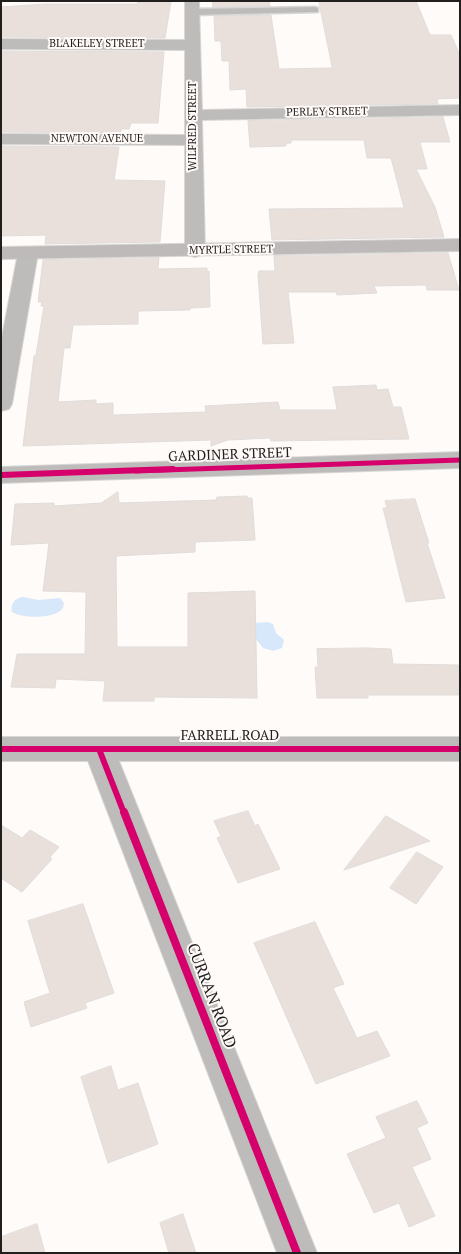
<!DOCTYPE html>
<html>
<head>
<meta charset="utf-8">
<style>
  body { margin:0 }
  #map { position:relative; width:461px; height:1254px; overflow:hidden; background:#fefbf9; font-family:"PT Serif",serif }
  canvas { display:block }
  .frame { position:absolute; inset:0; border:2px solid #211f1e; pointer-events:none }
</style>
</head>
<body>
<div id="map">
<canvas width="461" height="1254"></canvas>
<div class="frame"></div>
</div>
<script>
const g = document.querySelector('canvas').getContext('2d');
g.lineJoin = 'round';
function paint(path, color) { g.fillStyle = color; g.fill(path, 'evenodd'); }
function trace(path, color, width, dash) { g.strokeStyle = color; g.lineWidth = width; g.lineCap = dash ? 'butt' : 'round'; g.setLineDash(dash || []); g.stroke(path); }
function write(font, color, halo, rows, align = 'center') {
  g.font = font + ' "PT Serif",serif'; g.lineWidth = 4; g.setLineDash([]); g.textBaseline = 'middle'; g.strokeStyle = halo; g.fillStyle = color; for (const [text, x, y, turn = 0] of rows) {
    g.save(); g.translate(x, y); g.rotate((+turn || 0) * Math.PI / 180); g.textAlign = isNaN(turn) ? turn : align; if (halo) g.strokeText(text, 0, 0); g.fillText(text, 0, 0); g.restore();
  }
}
paint(new Path2D(`
  M23,597L38,600L60,598L64,603L63,608C56,619 22,619 12,612C10,604 15,598 23,597Z
  M268,622L273,624L276,633L284,640L282,648L273,651L263,648L255,638L254,623Z`), '#d7e8fb');
const building = new Path2D(`
  M138,1H171L165,38L1,37V7L45,4H137Z
  M213,1H269L270,6L213,7Z
  M319,1H416L430,35H451L460,55V98L437,99L438,104L247,107L246,89L230,90L229,61H222L221,41H215L214,16L271,15L279,69L332,68Z
  M1,51L164,52L158,123H131L129,129H121V133L1,132Z
  M443,117L450,142H420L427,169H416L435,207L444,237L272,240L269,209L404,208L391,158H367L364,140H291V143H286V146L250,147L248,121Z
  M1,146L119,147L114,180L165,181L160,242L45,244L46,235L1,236Z
  M448,253L459,290H427L426,285L374,286L377,293L337,295L336,292H288L294,343L263,344L258,275L259,271H275L274,256Z
  M159,258L158,269L207,268V272L209,271L210,307L190,308V310L138,311V324L73,325L70,348H64L58,402L96,400V404L113,403V415L206,412L205,406L278,402L280,410H337L333,387L376,385L377,390L388,389L393,407H401L409,439L271,441L270,438L228,440L211,446V440L23,446L34,356L36,355L44,306H41L42,302H38L43,260Z
  M118,492L119,503L216,500L217,497L247,496V498H252L255,540L195,542V552L116,556L117,647H188V593L255,591L257,698L154,697V701H103L105,681L56,679L55,688L11,687L17,654H85L86,592L43,591L49,543L11,545L15,504L54,503V506L101,503Z
  M415,499L429,543H427L445,598L406,602L383,508H387L385,501Z
  M367,648L391,649L393,664L460,665V695H368V698H317L315,667H318L317,649Z
  M248,811L255,826L258,824L280,869L238,883L217,838L221,836L214,821Z
  M386,816L430,841L344,870Z
  M1,825L22,838L30,830L59,847L50,857L52,859L22,892L1,878Z
  M417,852L443,867L416,904L390,888Z
  M83,904L114,993L85,1003L87,1008L31,1027L24,1002L50,993L28,921Z
  M315,922L344,984L333,988L357,1038L377,1031L390,1056L316,1084L254,943Z
  M111,1066L118,1090L138,1083L158,1144L108,1163L81,1077Z
  M417,1101L428,1123L417,1128L431,1159L412,1167L435,1216L409,1227L399,1203L374,1213L347,1154L386,1138L376,1117Z
  M183,1214L196,1253H169L160,1223Z
  M37,1224L45,1253H1V1237Z`);
paint(building, '#e9e0dc');
trace(building, '#dfdcdb', 1);
const service = new Path2D(`
  M315,7L318,8V12L193,15L189,12L193,9Z`);
const minor = new Path2D(`
  M185,1H199L202,110L460,105V115L202,120L205,251L202,255L195,257L188,255L185,251V145L1,144V134L185,135V50L1,49V39L185,40Z
  M28,247L35,249L38,253L12,404L9,409L1,411V342L18,253L21,249Z
  M460,452V468L1,483V467Z
  M1,737H460V761H119L317,1253H277L88,761H1Z`);
const secondary = new Path2D(`
  M460,239V251L1,259V247Z`);
trace(service, '#dad8d7', 3);
trace(minor, '#dad8d7', 2);
trace(secondary, '#dad8d7', 2);
paint(service, '#bdbcbb');
paint(minor, '#bdbcbb');
paint(secondary, '#bdbab9');
trace(new Path2D(`
  M135,471L460,460`), '#d6006c', 5);
trace(new Path2D(`
  M1,475L173,469
  M1,749H460
  M99,749L124,813`), '#d6006c', 6);
trace(new Path2D(`
  M124,812L297,1253`), '#d6006c', 8);
write('11px', '#211f1e', '#fffaf8', [
  ["BLAKELEY STREET",97,44],
  ["PERLEY STREET",327,112,-1],
  ["WILFRED STREET",193,126,-90],
  ["NEWTON AVENUE",97,139],
  ["MYRTLE STREET",231,250,-1]
]);
write('14px', '#211f1e', '#fffaf8', [
  ["GARDINER STREET",230,455,-2],
  ["FARRELL ROAD",230,736]
]);
write('16px', '#211f1e', '#fffaf8', [
  ["CURRAN ROAD",211,996,69]
]);
</script>
</body>
</html>
